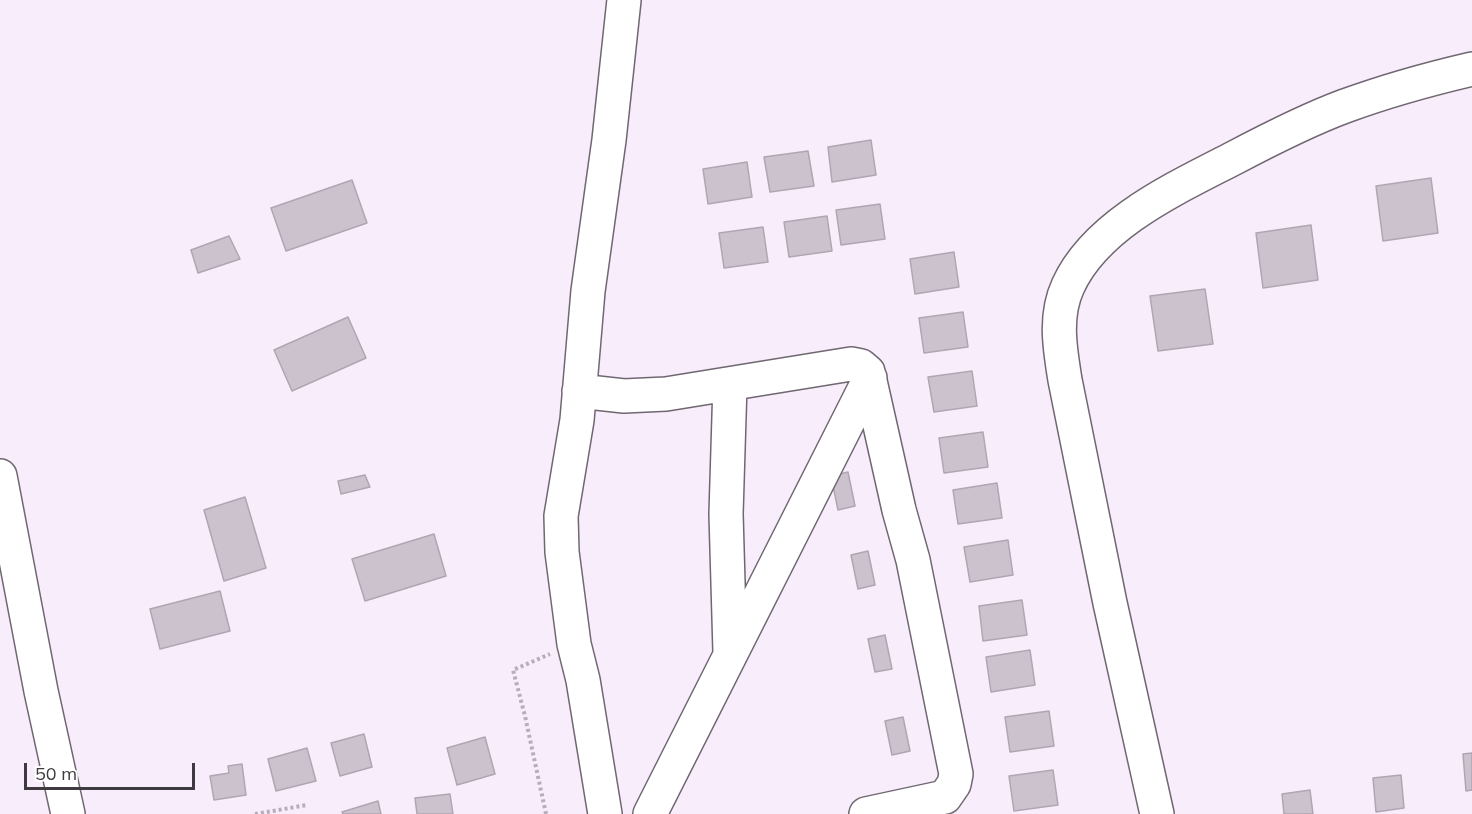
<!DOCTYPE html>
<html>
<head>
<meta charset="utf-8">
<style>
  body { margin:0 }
  #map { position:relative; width:1472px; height:814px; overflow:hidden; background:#f8edfa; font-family:Mulish,sans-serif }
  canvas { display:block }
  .scale { position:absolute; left:24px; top:763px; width:171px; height:27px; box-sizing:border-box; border:3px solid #3f3a40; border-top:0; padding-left:8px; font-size:18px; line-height:21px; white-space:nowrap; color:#3f3a40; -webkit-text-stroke:4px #fff; paint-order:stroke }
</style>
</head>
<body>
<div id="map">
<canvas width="1472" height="814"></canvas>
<div class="scale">50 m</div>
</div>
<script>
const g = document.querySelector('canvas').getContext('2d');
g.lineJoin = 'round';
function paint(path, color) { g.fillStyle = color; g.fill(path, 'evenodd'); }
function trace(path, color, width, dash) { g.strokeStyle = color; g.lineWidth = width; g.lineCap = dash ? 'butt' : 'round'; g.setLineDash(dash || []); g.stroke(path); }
const building = new Path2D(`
  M871,140L876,175L832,182L828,147Z
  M808,151L814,186L770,192L764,157Z
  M747,162L752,197L708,204L703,169Z
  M1431,178L1438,233L1383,241L1376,186Z
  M352,180L367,223L286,251L271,208Z
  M880,204L885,239L841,245L836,210Z
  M827,216L832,251L789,257L784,222Z
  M1311,225L1318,280L1263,288L1256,233Z
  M763,227L768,262L724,268L719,233Z
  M229,236L240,259L198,273L191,250Z
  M954,252L959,287L915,294L910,259Z
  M1205,289L1213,344L1158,351L1150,296Z
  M963,312L968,347L924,353L919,318Z
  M348,317L366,358L292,391L274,350Z
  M972,371L977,406L934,412L928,377Z
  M983,432L988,467L944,473L939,438Z
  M848,472L855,506L838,510L831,476Z
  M365,475L370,487L341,494L338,481Z
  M997,483L1002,518L958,524L953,490Z
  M245,497L266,568L224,581L204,510Z
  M434,534L446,576L365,601L352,559Z
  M1008,540L1013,575L970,582L964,547Z
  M868,551L875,585L858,589L851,555Z
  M220,591L230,631L160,649L150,609Z
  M1022,600L1027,635L983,641L979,606Z
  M885,635L892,669L875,672L868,639Z
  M1030,650L1035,685L991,692L986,657Z
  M1049,711L1054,746L1010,752L1005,717Z
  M903,717L910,751L892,755L885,721Z
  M364,734L372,767L340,776L331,743Z
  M485,737L495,774L457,785L447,748Z
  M307,748L316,781L276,791L268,759Z
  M1472,753V790L1466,791L1463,754Z
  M242,764L246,795L214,800L210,776L229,773L228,766Z
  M1053,770L1058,805L1014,811L1009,776Z
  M1401,775L1404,808L1376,812L1373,778Z
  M1310,790L1313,814H1284L1282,794Z
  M450,794L453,814H417L415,798Z
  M378,801L381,814H343L342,812Z`);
paint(building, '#ccc2ce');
trace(building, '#b0a6b2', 1.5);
const minor = new Path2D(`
  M730,384L726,514L730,652
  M579,391L624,396L666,394L851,364L861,366L868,372L899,510L913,560L956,774L954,784L945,797L866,814
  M0,476L41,691L68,814
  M605,814L583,680L574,644L562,552L561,516L577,420L588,291L609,140L624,0
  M650,814L870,378
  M1157,814L1110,603L1065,380C1060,349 1054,316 1068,286C1096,224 1176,188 1234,158C1270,139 1307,120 1345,106C1386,91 1429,79 1472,69`);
trace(minor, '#706772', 36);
trace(new Path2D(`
  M255,814L307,805
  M546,814L525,716L513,670L550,654`), '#b6aeb8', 4, [3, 3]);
trace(minor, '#fff', 33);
</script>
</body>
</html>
